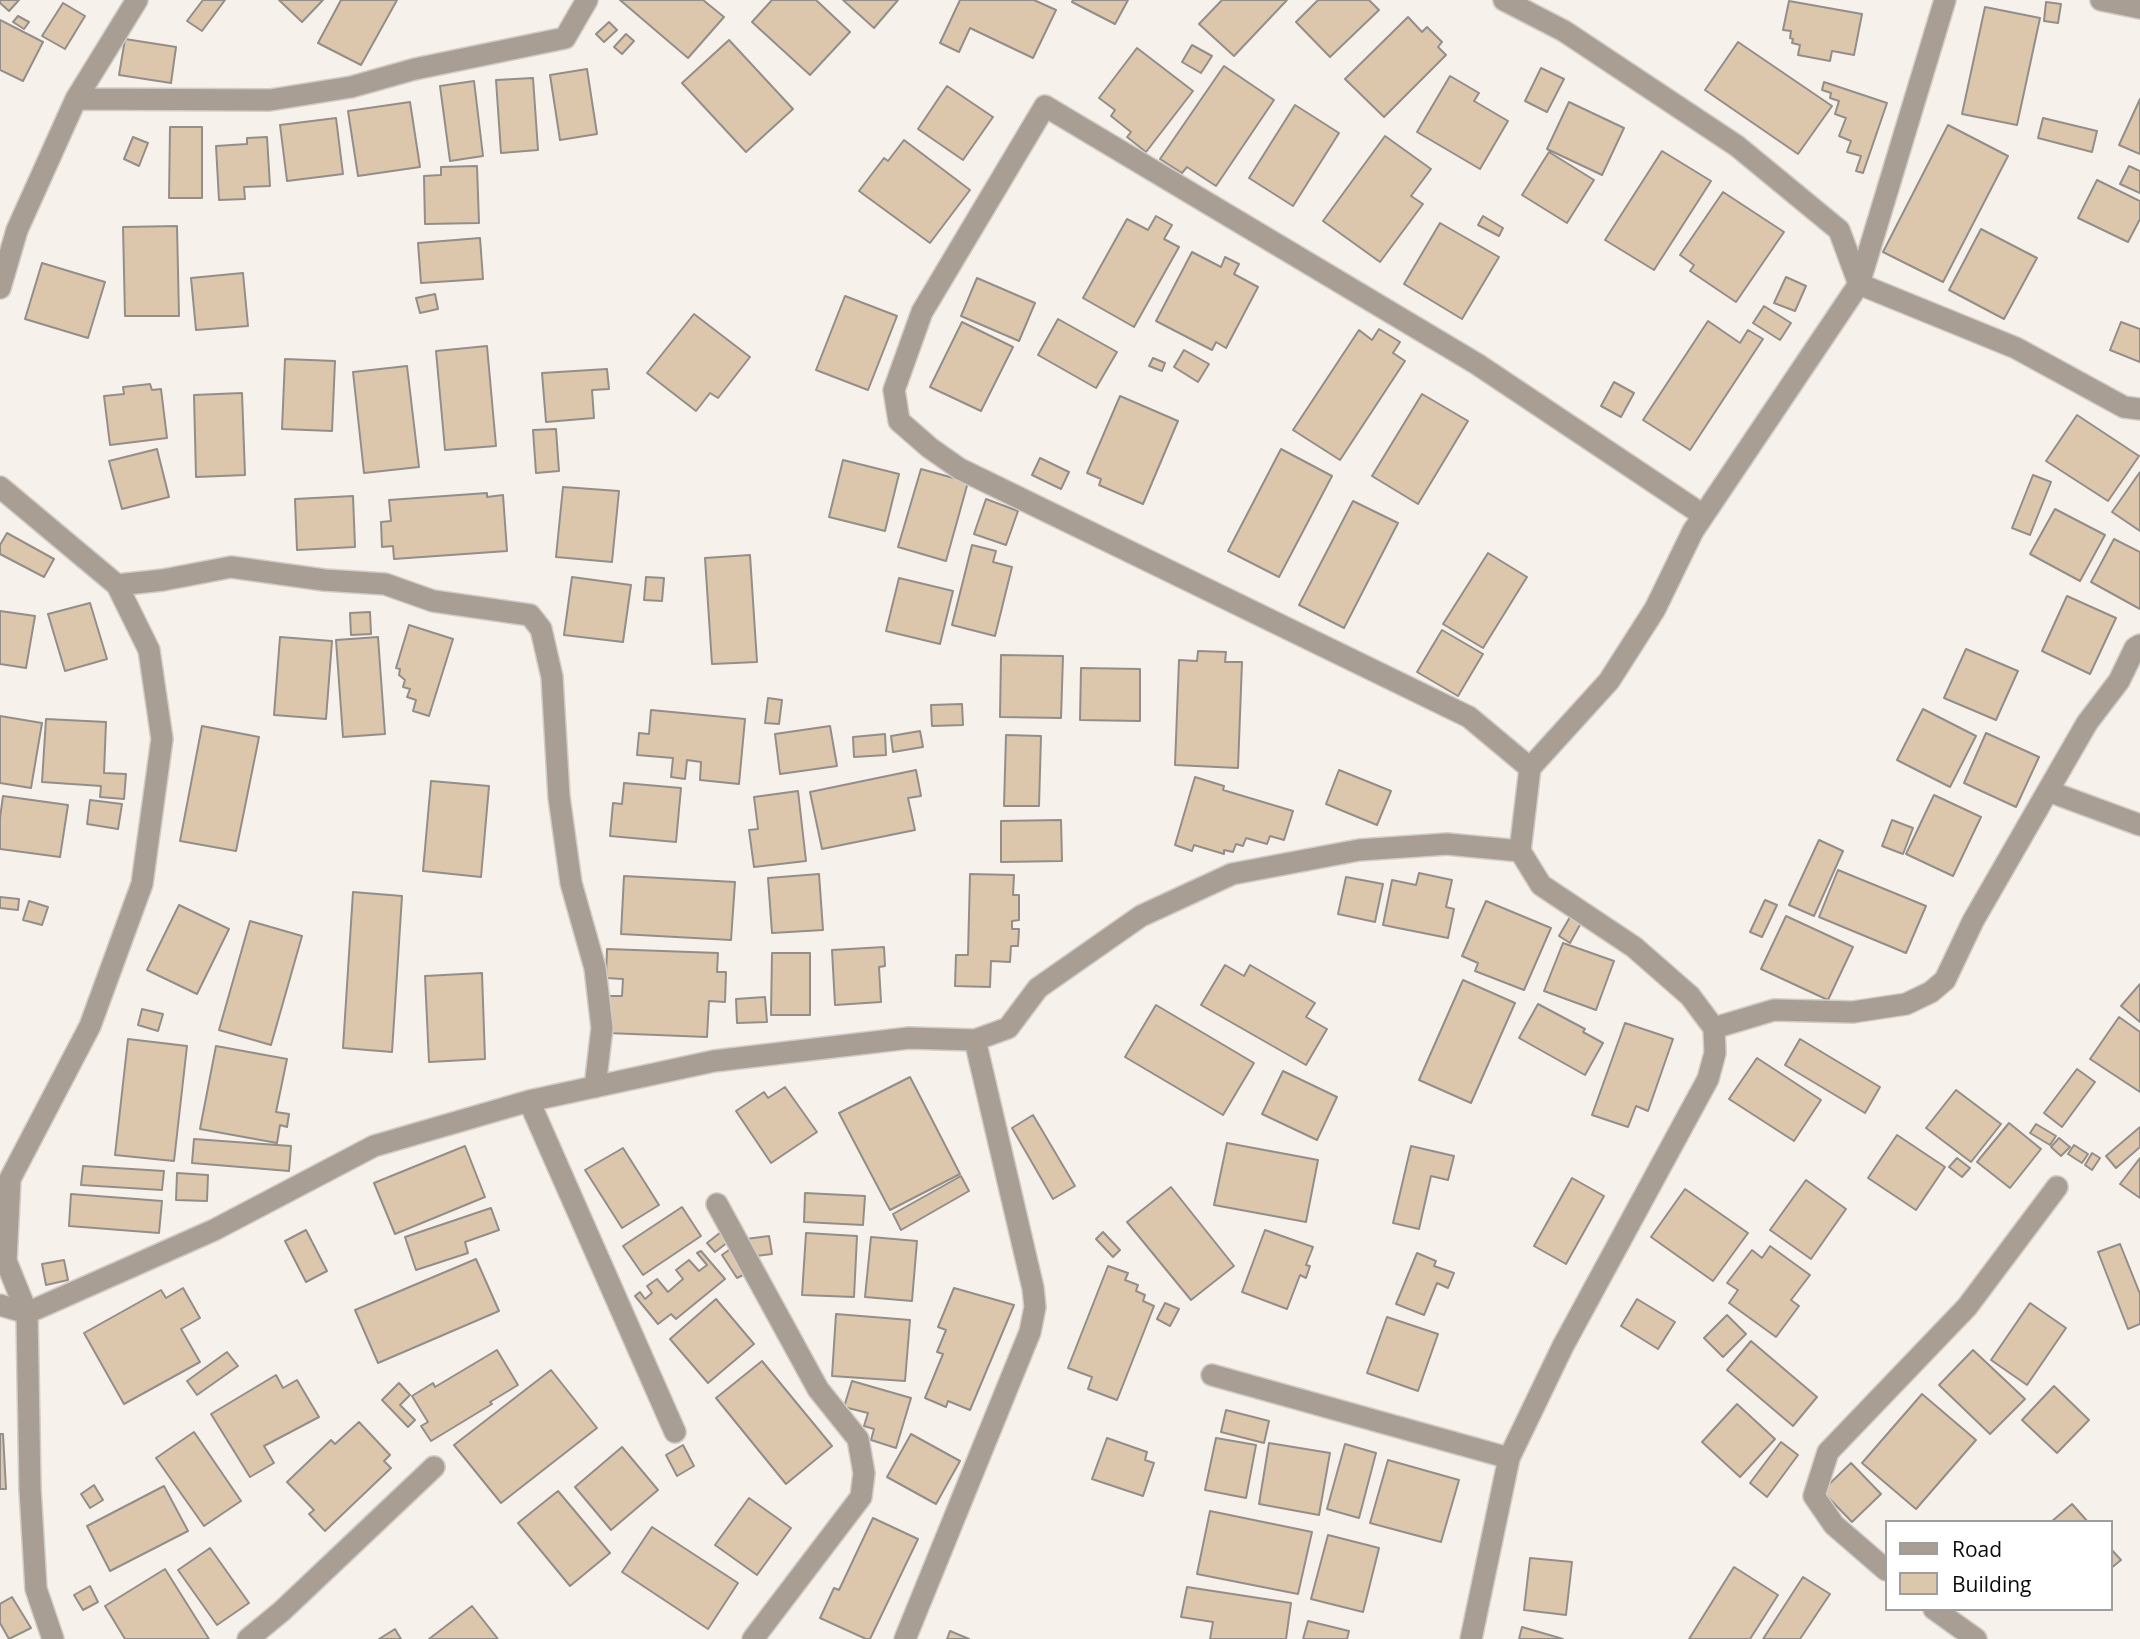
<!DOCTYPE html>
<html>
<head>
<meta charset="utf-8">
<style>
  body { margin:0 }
  #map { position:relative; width:2140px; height:1639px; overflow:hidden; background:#f6f1eb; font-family:"Open Sans",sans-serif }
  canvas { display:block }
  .legend { position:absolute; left:1885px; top:1520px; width:228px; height:91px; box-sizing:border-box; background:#fff; border:2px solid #9e9e9d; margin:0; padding:9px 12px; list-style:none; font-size:21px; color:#0d0c0a }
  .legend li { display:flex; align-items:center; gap:14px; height:35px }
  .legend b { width:35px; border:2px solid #9e9e9d }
</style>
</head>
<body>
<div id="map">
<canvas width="2140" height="1639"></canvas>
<ul class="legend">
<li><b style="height:9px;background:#a99e94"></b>Road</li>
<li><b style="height:19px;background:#dcc7ad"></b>Building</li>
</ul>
</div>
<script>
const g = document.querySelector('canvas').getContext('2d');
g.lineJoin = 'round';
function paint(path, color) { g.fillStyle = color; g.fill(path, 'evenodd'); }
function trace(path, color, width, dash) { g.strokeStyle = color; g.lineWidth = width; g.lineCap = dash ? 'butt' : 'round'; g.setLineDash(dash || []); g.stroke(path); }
const building = new Path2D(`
  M0,0H19L9,11L0,3Z
  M203,0H225L202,31L187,21Z
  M279,0H323L302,22Z
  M341,0H397L361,65L318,43Z
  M620,0H703L724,17L688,58Z
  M772,0H816L850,32L810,75L752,22Z
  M843,0H898L874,28Z
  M960,0H1034L1056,10L1033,58L970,28L959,52L940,43Z
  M1073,0H1128L1115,24L1072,2Z
  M1222,0H1287L1234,56L1199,24Z
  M1318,0H1369L1379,10L1330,57L1296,22Z
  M1789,1L1862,14L1854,55L1832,51L1830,61L1798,55L1800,45L1792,43L1793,39L1790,38L1791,31L1783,30Z
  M2046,2L2061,4L2058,23L2044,21Z
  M63,3L85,16L65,49L42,36Z
  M1985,7L2040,18L2017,125L1962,114Z
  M18,16L29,22L24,29L13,22Z
  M1408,17L1422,32L1427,27L1442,42L1438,47L1446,55L1384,117L1345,79Z
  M0,20L43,42L23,81L0,70Z
  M609,22L617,30L604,42L596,34Z
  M626,34L634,41L622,54L614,47Z
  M125,39L176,47L171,83L119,75Z
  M729,40L793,109L746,152L682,83Z
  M1738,42L1832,106L1798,154L1705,90Z
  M1192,45L1212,56L1201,73L1182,62Z
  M1137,48L1193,91L1146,152L1127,137L1131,132L1111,116L1115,110L1099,98Z
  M1224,66L1274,100L1216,186L1187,167L1182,173L1160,159Z
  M1541,68L1564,79L1547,112L1525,101Z
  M587,69L597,134L560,140L550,75Z
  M1450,76L1479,93L1474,101L1508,121L1480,169L1417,132Z
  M533,78L538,150L501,153L496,80Z
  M474,81L483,156L450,161L440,86Z
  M1824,82L1887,103L1863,173L1856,171L1861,156L1847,152L1851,141L1839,136L1846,118L1835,114L1839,101L1830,98L1831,93L1822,90Z
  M947,86L993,117L963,160L918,129Z
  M2140,99V154L2119,145Z
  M410,102L420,167L358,176L348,111Z
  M1569,102L1624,128L1602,175L1547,149Z
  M1295,105L1339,133L1293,206L1249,178Z
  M336,118L343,174L287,181L280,125Z
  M2043,118L2097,131L2092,152L2038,138Z
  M1948,125L2008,156L1943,282L1883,252Z
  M170,127H202V198H169Z
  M1385,136L1431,169L1411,196L1423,204L1380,262L1323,221Z
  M133,137L148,143L139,166L124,159Z
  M267,137L270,186L244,187L245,199L219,200L216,146L247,144V138Z
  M904,140L970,190L930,243L859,191L884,158L888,161Z
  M1662,151L1711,181L1654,270L1605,240Z
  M1549,152L1594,180L1567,223L1522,195Z
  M477,166L479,223L425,224L424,176L441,175V167Z
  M2129,166L2140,171V193L2120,184Z
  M2097,180L2140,201V219L2128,242L2078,218Z
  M1723,192L1784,232L1736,302L1690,271L1694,265L1680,255Z
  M1156,216L1172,225L1164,239L1179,247L1134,327L1083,298L1127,219L1148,230Z
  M1483,216L1503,228L1499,236L1478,225Z
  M1440,223L1499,257L1462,319L1404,284Z
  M177,226L179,316H125L123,227Z
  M1981,229L2037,258L2004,319L1949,290Z
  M480,238L483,279L421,283L418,243Z
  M1192,252L1221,267L1225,257L1239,264L1234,274L1258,287L1226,348L1216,342L1212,350L1156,321Z
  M42,263L105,282L88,338L25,319Z
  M243,273L248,326L196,330L191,278Z
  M1786,277L1806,286L1795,311L1774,303Z
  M977,278L1035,303L1019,341L961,316Z
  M435,294L438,309L420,313L416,298Z
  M845,296L897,316L868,390L816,370Z
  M1764,306L1791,323L1780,340L1753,323Z
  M694,314L750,357L718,398L710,393L696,411L647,373Z
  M1058,319L1117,352L1096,388L1038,355Z
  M1708,321L1740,343L1748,330L1763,339L1690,450L1643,420Z
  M962,322L1013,347L981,411L930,387Z
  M2121,322L2140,329V362L2110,350Z
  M1379,329L1400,342L1393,353L1405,361L1340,460L1293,430L1359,330L1372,340Z
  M487,346L496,446L445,450L436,351Z
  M1184,350L1209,364L1198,382L1174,367Z
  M1153,358L1165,363L1162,371L1149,366Z
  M285,359L335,361L332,431L282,429Z
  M407,366L419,467L364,473L353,372Z
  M607,369L609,389L592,390L594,418L546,422L542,373Z
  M1614,382L1634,393L1621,417L1601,406Z
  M150,384L152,390L161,389L167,438L110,445L104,396L124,394L123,387Z
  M242,393L245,475L196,477L194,395Z
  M1422,394L1468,421L1418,504L1372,476Z
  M1120,396L1178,421L1143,504L1099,485L1101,479L1087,473Z
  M2077,415L2139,456L2108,501L2046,461Z
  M556,429L559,471L536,473L533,430Z
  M157,449L169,497L122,509L109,461Z
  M1281,449L1332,476L1279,577L1228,551Z
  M1040,458L1069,472L1061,489L1032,475Z
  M843,460L899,474L885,531L829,517Z
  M921,469L968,482L946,561L898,547Z
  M2140,472V531L2112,512Z
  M2033,475L2051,482L2030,535L2012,528Z
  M563,487L619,491L612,562L556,557Z
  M487,493V497L503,495L507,551L394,559L393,546L382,547L381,522L391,521L389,500Z
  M353,496L355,547L297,550L295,499Z
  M986,499L1018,511L1006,545L974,534Z
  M1353,501L1398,523L1344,628L1299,605Z
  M2055,509L2105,535L2080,581L2030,554Z
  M7,533L54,559L44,577L0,554V545Z
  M2114,539L2140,552V609L2091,582Z
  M972,545L996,551L993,562L1012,567L995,636L952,625Z
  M1488,553L1527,577L1483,648L1443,624Z
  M750,555L757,662L712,664L705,558Z
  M572,577L631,585L623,642L564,635Z
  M646,577L664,578L662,601L644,600Z
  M899,578L953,591L940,644L886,631Z
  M2067,596L2116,618L2090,674L2042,651Z
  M90,603L107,659L65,671L48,614Z
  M0,611L35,616L26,668L0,664Z
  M370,612L371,634L351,635L350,613Z
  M409,625L453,639L429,716L413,711L416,700L407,697L410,689L403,687L405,680L399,675L400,669L396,668Z
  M1442,630L1483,654L1458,696L1417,672Z
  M280,637L332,641L326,719L274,715Z
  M378,637L385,734L343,737L336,640Z
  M1966,649L2018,671L1996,720L1944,698Z
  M1198,651L1226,652L1225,662H1242L1238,768L1175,765L1179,660L1197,661Z
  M1001,655L1063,656L1061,718L1000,717Z
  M1081,668L1140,669V721L1080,720Z
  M768,698L782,700L779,724L765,723Z
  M962,704L963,725L932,726L931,705Z
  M1923,709L1976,736L1950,787L1897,760Z
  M651,710L745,719L739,784L700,780L701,762L687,760L685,779L671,777L673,758L637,755L639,733L649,734Z
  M0,716L42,723L31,788L0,783Z
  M46,719L106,722L104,773L126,774L124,799L100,797L101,786L42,782Z
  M202,726L259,737L236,851L180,841Z
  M830,726L837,766L780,774L775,734Z
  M920,731L923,747L893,752L891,736Z
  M1986,733L2039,757L2016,807L1964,783Z
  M885,734L886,755L854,757L853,737Z
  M1006,735L1041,736L1039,806H1004Z
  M916,770L921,796L908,798L915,830L822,849L810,792Z
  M1339,770L1391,791L1377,825L1326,804Z
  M1195,777L1224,786L1223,790L1293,811L1284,840L1270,836L1267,844L1246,838L1243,846L1236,844L1233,852L1224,850V854L1194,845L1192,851L1175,845Z
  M431,781L489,786L481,877L423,871Z
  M624,783L681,788L676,842L610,836L613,803L622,804Z
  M798,791L806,861L754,867L749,830L758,829L754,797Z
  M1934,795L1981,817L1953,876L1906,854Z
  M3,796L68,805L60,857L0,849V818Z
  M90,800L122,804L118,829L87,824Z
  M1061,820L1062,861L1001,862V821Z
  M1892,820L1913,828L1903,854L1882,846Z
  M1819,840L1843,851L1814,916L1789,905Z
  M1838,870L1926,906L1906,953L1819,917Z
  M1419,873L1452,880L1446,907L1454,909L1448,938L1383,925L1392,880L1416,885Z
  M819,874L823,930L772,933L768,878Z
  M970,874L1014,875L1013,895H1019V920L1012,921V929H1019L1018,946H1011L1010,962L991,961L990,987L955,986L956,955H968Z
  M624,876L735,882L731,940L621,934Z
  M1346,877L1383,884L1375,922L1338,914Z
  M353,892L402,896L392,1052L343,1048Z
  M0,897L19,899L18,910L0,908Z
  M1765,900L1777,905L1762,937L1750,932Z
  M29,901L48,907L42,925L23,920Z
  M1486,901L1551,928L1524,990L1475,971L1478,963L1462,956Z
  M179,905L229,929L197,994L147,970Z
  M1786,916L1853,947L1828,1000L1761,969Z
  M1570,917L1581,923L1570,943L1559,936Z
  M250,921L302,936L271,1045L219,1030Z
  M1563,943L1614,961L1596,1010L1544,991Z
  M884,947L885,966L879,967L881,1002L835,1005L832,950Z
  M607,949L718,953L717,972H726L725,1002L709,1001L707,1037L607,1033L609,996H622L623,979L606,978Z
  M772,953H810V1015H771Z
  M1225,965L1244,976L1250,965L1315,1003L1306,1017L1327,1029L1306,1065L1201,1005Z
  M482,973L485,1059L429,1062L425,976Z
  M1463,980L1515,1003L1471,1103L1419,1080Z
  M2140,984V1022L2121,1006Z
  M765,997L767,1022L737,1023L736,999Z
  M1538,1004L1585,1029L1583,1032L1603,1043L1585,1075L1519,1038Z
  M1156,1005L1254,1063L1223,1115L1125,1057Z
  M142,1009L163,1014L158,1031L138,1025Z
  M2119,1017L2140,1032V1092L2090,1059Z
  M1625,1023L1673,1039L1648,1111L1636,1106L1628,1127L1592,1115Z
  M128,1039L187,1046L174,1161L115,1155Z
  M1800,1039L1880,1087L1865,1113L1785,1065Z
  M216,1046L287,1059L276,1112L289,1114L287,1127L280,1125L277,1143L200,1129Z
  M1757,1058L1821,1100L1794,1141L1729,1099Z
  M2077,1069L2095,1082L2062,1127L2044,1113Z
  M1283,1071L1337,1097L1317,1140L1262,1114Z
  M910,1077L960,1174L890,1210L839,1113Z
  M785,1087L817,1132L771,1163L736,1111L764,1092L768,1098Z
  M1956,1090L2001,1124L1971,1162L1926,1128Z
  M1033,1115L1075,1186L1053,1199L1012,1128Z
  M2009,1123L2041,1149L2010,1188L1977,1162Z
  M2036,1124L2056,1136L2050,1145L2030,1133Z
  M2140,1127V1147L2116,1168L2106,1156Z
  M1897,1135L1945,1167L1916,1210L1868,1178Z
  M2059,1138L2070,1147L2061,1156L2051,1147Z
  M194,1139L291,1146L289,1171L192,1163Z
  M1227,1143L1318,1160L1306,1222L1214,1205Z
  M2074,1145L2088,1154L2082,1163L2068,1154Z
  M465,1146L485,1197L395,1234L374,1183Z
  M1411,1146L1454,1156L1448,1180L1431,1176L1419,1229L1393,1223Z
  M623,1148L659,1205L622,1228L585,1170Z
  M2092,1153L2100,1158L2092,1170L2085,1165Z
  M1957,1158L1970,1168L1962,1177L1949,1167Z
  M2140,1158V1198L2120,1184Z
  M83,1166L164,1171L162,1190L81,1185Z
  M177,1173L208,1175L207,1201L176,1200Z
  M961,1176L969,1191L901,1230L893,1214Z
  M1572,1178L1604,1196L1566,1264L1534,1246Z
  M1806,1180L1846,1209L1811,1259L1770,1230Z
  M1171,1187L1234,1266L1191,1300L1127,1222Z
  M1685,1189L1748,1233L1713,1281L1651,1237Z
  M805,1193L865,1196L863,1225L804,1222Z
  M71,1194L162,1201L159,1233L69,1226Z
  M682,1207L701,1236L643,1275L623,1246Z
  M491,1208L499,1230L465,1242L468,1253L416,1270L405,1237Z
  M306,1230L327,1271L306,1282L285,1241Z
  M1265,1230L1313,1247L1306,1265L1310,1266L1306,1278L1300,1275L1287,1309L1242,1292Z
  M721,1232L728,1242L715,1252L707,1243Z
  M1103,1232L1120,1250L1113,1257L1096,1239Z
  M806,1233L857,1236L854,1297L802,1295Z
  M769,1236L772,1254L748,1257L746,1239Z
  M871,1237L917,1241L912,1301L865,1297Z
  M2120,1244L2140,1294V1324L2128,1329L2098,1252Z
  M1770,1246L1810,1275L1791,1300L1799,1306L1776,1337L1729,1303L1738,1290L1727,1283L1752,1250L1762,1258Z
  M733,1247L749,1272L737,1278L722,1255Z
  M701,1251L725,1279L676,1319L671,1314L658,1324L635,1296L640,1292L645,1299L652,1293L647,1286L657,1279L668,1292L683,1279L676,1270L689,1260L699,1271L707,1265L697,1253Z
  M1417,1253L1436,1261L1434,1266L1454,1273L1448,1288L1437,1283L1424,1315L1396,1304Z
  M476,1259L499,1311L378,1363L355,1310Z
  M64,1260L68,1280L46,1285L42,1264Z
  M1108,1266L1128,1273L1125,1280L1138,1285L1136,1291L1145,1295L1143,1301L1154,1306L1117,1400L1088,1389L1092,1377L1068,1368Z
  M183,1288L200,1318L181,1329L200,1362L124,1404L84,1333L161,1290L166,1298Z
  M954,1288L1014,1305L970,1410L948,1401L946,1407L925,1398L943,1354L937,1352L946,1330L938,1327Z
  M716,1299L754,1344L708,1383L670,1339Z
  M1637,1299L1675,1322L1658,1349L1621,1326Z
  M1165,1303L1179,1309L1170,1326L1157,1319Z
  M2030,1303L2066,1328L2027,1385L1991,1360Z
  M836,1314L910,1320L905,1381L832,1376Z
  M1727,1315L1746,1334L1723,1357L1704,1338Z
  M1387,1317L1438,1334L1418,1391L1367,1373Z
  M1751,1341L1817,1397L1793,1426L1727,1370Z
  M497,1350L518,1385L490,1402L492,1404L431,1441L421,1426L428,1422L412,1396L433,1383L435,1387Z
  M1973,1350L2025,1399L1990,1434L1939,1385Z
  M227,1352L238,1366L197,1395L187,1381Z
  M762,1361L832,1446L786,1484L716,1398Z
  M551,1370L597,1428L501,1503L454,1445Z
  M276,1375L283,1388L297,1380L319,1417L264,1446L274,1463L250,1477L211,1414Z
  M852,1381L911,1398L896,1448L871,1440L874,1429L864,1426L868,1413L844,1407Z
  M399,1383L410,1395L400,1405L415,1420L408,1427L382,1400Z
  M2054,1386L2089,1420L2057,1453L2022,1420Z
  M1922,1394L1976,1440L1916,1509L1862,1463Z
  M1737,1404L1775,1439L1740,1477L1702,1442Z
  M1226,1410L1269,1421L1264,1443L1221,1432Z
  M359,1422L390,1455L384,1461L391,1468L325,1531L309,1514L314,1510L287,1482L331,1440L335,1444Z
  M194,1432L241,1501L204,1526L156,1458Z
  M0,1434H3L6,1489H0Z
  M911,1434L960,1461L936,1504L887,1477Z
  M1107,1438L1147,1452L1145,1460L1154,1463L1143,1496L1092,1479Z
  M1216,1438L1256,1445L1246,1498L1205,1490Z
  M1781,1442L1798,1455L1767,1497L1750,1483Z
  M1269,1443L1330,1453L1319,1515L1259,1504Z
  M1345,1444L1376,1453L1359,1518L1327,1509Z
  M683,1445L694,1466L677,1476L666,1455Z
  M622,1447L658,1490L611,1530L575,1487Z
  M1388,1460L1459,1480L1441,1542L1370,1523Z
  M1851,1463L1881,1494L1852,1522L1822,1491Z
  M94,1485L103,1500L90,1508L81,1494Z
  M164,1486L188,1531L110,1571L87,1526Z
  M558,1491L610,1553L570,1586L518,1523Z
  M749,1498L791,1528L757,1575L715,1545Z
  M2072,1504L2088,1522H2051Z
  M1210,1511L1312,1532L1298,1594L1197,1574Z
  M873,1518L918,1539L870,1639H866L820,1618L834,1588L839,1590Z
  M652,1527L738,1583L708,1629L622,1572Z
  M1328,1535L1379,1548L1363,1612L1311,1599Z
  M210,1548L249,1603L217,1625L178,1570Z
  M2110,1548L2121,1560L2110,1569Z
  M1530,1558L1572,1562L1566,1615L1524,1610Z
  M1734,1567L1778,1595L1750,1639H1689Z
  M165,1569L209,1639H125L105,1606Z
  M1803,1577L1830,1594L1800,1639H1763Z
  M90,1586L98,1602L83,1610L74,1595Z
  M1187,1587L1291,1603L1286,1639H1210L1213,1622L1181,1617Z
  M12,1597L31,1628L9,1639L0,1623V1604Z
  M472,1606L498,1639H429Z
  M1308,1621L1349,1631L1347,1639H1303Z
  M1522,1627L1563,1639H1519Z
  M395,1629L401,1639H379Z
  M950,1631L969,1639H947Z`);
paint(building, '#dcc7ad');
trace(building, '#938e89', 2);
const minor = new Path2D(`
  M1504,0L1564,31L1737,146L1839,230L1859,284L2016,348L2124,407L2140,409
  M2101,0L2140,8
  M76,99L270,100L351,87L415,69L565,38L587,0
  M0,288L17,230L76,99L137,0
  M0,487L117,585L149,650L162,739L142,884L90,1026L10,1179L6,1261L27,1313L30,1489L36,1589L53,1639
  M117,585L163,580L231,567L324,580L385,584L433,601L530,615L541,629L552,677L559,797L571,883L595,968L602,1028L595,1087
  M1530,768L1609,681L1655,609L1693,531L1859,284L1945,0
  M2048,791L2140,825
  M1714,1028L1774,1010L1853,1012L1906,1004L1931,992L1945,980L1973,921L2087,723L2119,681L2135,648L2140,645
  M529,1101L675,1432
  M717,1204L818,1389L858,1439L864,1473L861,1497L753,1639
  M0,1305L27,1313L214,1230L374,1146L529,1101L714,1061L909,1038L975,1040L1008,1028L1038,988L1141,916L1232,874L1359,850L1447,844L1520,851
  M1212,1375L1509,1458
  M1886,1570L1834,1525L1814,1496L1828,1452L1967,1307L2057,1187
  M1934,1609L1976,1639
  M248,1639L282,1611L434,1467
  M905,1639L1030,1332L1035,1307L1033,1288L975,1040
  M1471,1639L1509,1458L1563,1346L1708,1079L1715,1053L1714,1028L1690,996L1634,947L1541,885L1520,851L1530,768L1469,717L960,469L930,448L899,421L894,390L922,312L1045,106L1477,364L1703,515`);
trace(minor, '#d1ccc7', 24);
trace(minor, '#a99e94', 21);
</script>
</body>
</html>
